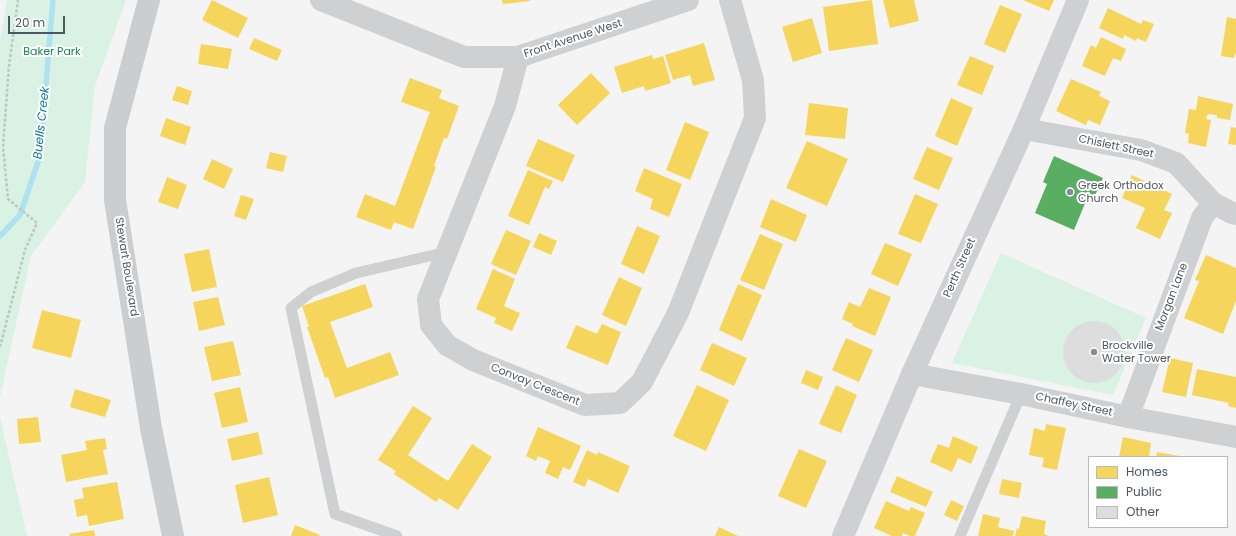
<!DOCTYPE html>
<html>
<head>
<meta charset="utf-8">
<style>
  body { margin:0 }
  #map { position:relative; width:1236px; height:536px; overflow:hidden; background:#f4f4f4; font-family:Poppins,sans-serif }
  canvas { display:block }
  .legend { position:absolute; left:1088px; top:456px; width:140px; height:72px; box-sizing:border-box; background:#fff; border:1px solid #b7bbc0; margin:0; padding:5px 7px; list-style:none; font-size:12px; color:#4a5661 }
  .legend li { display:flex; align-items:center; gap:8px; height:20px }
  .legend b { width:20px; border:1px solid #b7bbc0 }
  .scale { position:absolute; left:8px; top:16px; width:57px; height:18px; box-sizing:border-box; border:2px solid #4a5661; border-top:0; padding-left:5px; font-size:12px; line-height:14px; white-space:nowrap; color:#4a5661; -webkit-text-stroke:3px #fff; paint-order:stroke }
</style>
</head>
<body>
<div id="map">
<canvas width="1236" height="536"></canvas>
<ul class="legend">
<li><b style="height:11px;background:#f6d55c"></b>Homes</li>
<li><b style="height:11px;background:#5aae61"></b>Public</li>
<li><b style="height:11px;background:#ddddde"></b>Other</li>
</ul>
<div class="scale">20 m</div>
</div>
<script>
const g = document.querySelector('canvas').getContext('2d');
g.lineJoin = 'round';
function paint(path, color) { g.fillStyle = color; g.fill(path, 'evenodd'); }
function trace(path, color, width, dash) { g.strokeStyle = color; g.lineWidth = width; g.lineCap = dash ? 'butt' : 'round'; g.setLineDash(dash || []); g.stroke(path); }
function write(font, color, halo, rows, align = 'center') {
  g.font = font + ' Poppins,sans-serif'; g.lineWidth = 4; g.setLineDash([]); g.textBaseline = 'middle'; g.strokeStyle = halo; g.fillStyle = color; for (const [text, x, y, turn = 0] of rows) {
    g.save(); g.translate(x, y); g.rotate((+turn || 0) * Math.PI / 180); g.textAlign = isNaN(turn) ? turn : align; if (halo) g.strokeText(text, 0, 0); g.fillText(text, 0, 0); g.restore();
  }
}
paint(new Path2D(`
  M7,0H126L95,86L85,182L31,256L0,397V40Z
  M1001,253L1146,318L1113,395L952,363Z
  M0,417L27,536H0Z`), '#d9f2e3');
paint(new Path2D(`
  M212,0L248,18L238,38L202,20Z
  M502,0H530V1L503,4Z
  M872,0L878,44L829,51L823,7Z
  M883,0H914L919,21L890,28Z
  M1023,0H1054L1049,11Z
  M1000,5L1022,14L1005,53L984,44Z
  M1108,8L1141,24L1143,20L1154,24L1146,42L1137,38L1136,41L1124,35L1123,39L1099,28Z
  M1227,17L1236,19V54H1235L1234,58L1221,56Z
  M812,18L822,53L793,62L782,27Z
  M1101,37L1126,49L1121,61L1113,58L1105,76L1082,66L1091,45L1096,48Z
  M254,38L282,50L277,61L249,49Z
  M704,43L715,80L693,86L690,75L673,80L665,55Z
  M201,44L232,49L228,69L198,64Z
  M652,55L653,59L663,56L671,83L645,91L644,86L622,93L614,67Z
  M970,56L994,66L982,95L957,85Z
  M591,73L610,93L577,125L558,105Z
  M410,78L442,90L439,98L459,106L447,139L444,138L434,166L436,167L413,229L394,222L391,230L356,217L365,194L395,206L430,112L401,102Z
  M1071,79L1101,92L1099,96L1110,101L1100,125L1088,120L1086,125L1056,111Z
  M177,86L192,91L188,105L172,100Z
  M1198,96L1233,104L1230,120L1217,118V115L1208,114L1206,119L1211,120L1206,147L1188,143L1189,134L1185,133L1189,109L1196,110Z
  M951,98L973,108L957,146L935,136Z
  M809,103L848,108L845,139L805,135Z
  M166,118L191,127L185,145L160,136Z
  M685,122L709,132L690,180L666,170Z
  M1231,127L1236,128V145L1228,144Z
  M538,139L575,155L563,182L526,166Z
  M807,141L848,159L827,206L786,188Z
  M927,147L953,158L939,190L913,179Z
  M270,152L287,156L283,172L266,168Z
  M212,159L233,169L224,189L203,179Z
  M644,168L682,184L669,217L650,209L653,199L635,191Z
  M528,170L553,181L549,189L545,187L529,225L508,216Z
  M1132,175L1172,194L1164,210L1172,213L1160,239L1136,228L1145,208L1122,198Z
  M167,177L187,185L178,209L158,202Z
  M915,194L938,204L921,243L898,234Z
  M241,195L254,199L246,220L234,216Z
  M771,199L807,215L796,242L760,227Z
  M637,226L660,236L644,274L621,264Z
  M506,230L531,241L516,275L491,264Z
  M539,233L557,241L551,255L533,247Z
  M760,234L783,244L764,290L740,280Z
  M885,243L912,254L898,286L871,274Z
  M209,249L217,287L192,292L184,254Z
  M1206,255L1236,268V301L1223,334L1184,318L1199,281L1195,280Z
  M493,269L515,279L504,306L520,313L512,331L494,323L496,318L476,309Z
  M619,277L642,288L626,326L602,315Z
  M365,284L373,307L330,322L347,368L390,352L399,375L335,398L328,377L325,378L307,327H309L302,306Z
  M738,284L762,295L742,341L719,330Z
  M869,288L891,297L875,336L852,326L853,324L842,319L849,302L860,307Z
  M218,297L225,325L199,331L193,302Z
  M42,310L81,320L71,358L32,348Z
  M602,324L621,332L608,365L566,348L576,325L597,334Z
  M846,338L873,350L859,382L832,370Z
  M233,341L241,375L212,381L204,347Z
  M712,343L747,358L734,386L700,370Z
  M1170,358L1193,363L1186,397L1162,392Z
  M1197,369L1236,377V408L1228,406L1229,403L1192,395Z
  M806,370L823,377L818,390L801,383Z
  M697,385L729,400L706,451L673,436Z
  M836,385L857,395L841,433L819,424Z
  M240,387L248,422L222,428L214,393Z
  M75,389L111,400L105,417L70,407Z
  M413,406L432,418L408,455L448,481L472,444L492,457L458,510L439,498L436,502L394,474L396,471L378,460Z
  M38,417L41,442L19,444L17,419Z
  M1046,424L1066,428L1057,470L1042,467L1044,458L1029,455L1034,428L1045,431Z
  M538,427L581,446L570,470L563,467L558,479L545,473L550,461L538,456L536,461L526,456Z
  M258,432L263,454L232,461L227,439Z
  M953,436L978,447L971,464L958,458L952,472L930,462L938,444L949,448Z
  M1123,437L1151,443L1149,457H1119Z
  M105,438L107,449L103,450L108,474L66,482L61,455L87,450L85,441Z
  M799,449L827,461L806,508L778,496Z
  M587,450L597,455L598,452L630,466L618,493L588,479L585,487L573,482Z
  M1157,452L1180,456V457H1156Z
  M897,476L933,492L926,507L890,492Z
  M269,477L278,515L243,523L235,485Z
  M1002,479L1022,483L1019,498L999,494Z
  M117,482L124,519L89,526L87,515L77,517L74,500L84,498L82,488Z
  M951,500L964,506L957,521L944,515Z
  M886,501L909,511L911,507L925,513L915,536H910L903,533L902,536H892L874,528Z
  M983,514L1000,518L998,527L1014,531L1013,536H978Z
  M1022,516L1046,521L1044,534L1049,536H1015L1017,528L1019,529Z
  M295,525L320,535L319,536H291Z
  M719,527L738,536H715Z
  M94,530L95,536H70L69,534Z`), '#f6d55c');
paint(new Path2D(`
  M1054,156L1103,178L1091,204L1086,201L1074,230L1035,213L1047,184L1043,182Z`), '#5aae61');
trace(new Path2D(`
  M0,236L20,215L40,156L53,0`), '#aee2f0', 5.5);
paint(new Path2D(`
  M1063 352a31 31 0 1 1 62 0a31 31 0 1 1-62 0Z`), '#ddddde');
trace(new Path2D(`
  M0,347L25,250L37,223L8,199L3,147L9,66L18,0`), '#bcc7c4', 2.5, [3, 2]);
trace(new Path2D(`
  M397,536L335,514L291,308L311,292L356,273L447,252
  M960,536L1021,394`), '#ced0d2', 11);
trace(new Path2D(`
  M321,0L464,57H518L688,0
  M518,57L505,106L428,299L431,325L447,345L473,360L585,405L620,403L642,382L678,313L755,118L753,80L730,0
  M1024,129L1141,150L1176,163L1213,203L1232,213L1236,214
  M912,374L1021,394L1128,417L1236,437
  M1128,417L1202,218L1213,203`), '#ced0d2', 22);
trace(new Path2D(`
  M843,536L912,374L1024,129L1078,0`), '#ced0d4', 22);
trace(new Path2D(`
  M149,0L115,128V200L151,428L173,536`), '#caced1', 22);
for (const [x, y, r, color] of [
  [1070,192,4,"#868d94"],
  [1094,352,4,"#868d94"]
]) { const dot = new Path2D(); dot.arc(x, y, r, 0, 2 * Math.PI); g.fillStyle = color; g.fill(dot); trace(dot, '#fff', 1.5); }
write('11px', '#4a5661', '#fff', [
  ["Front Avenue West",573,39,-18],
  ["Chislett Street",1116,147,12],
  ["Stewart Boulevard",126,267,81],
  ["Perth Street",960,268,-66],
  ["Morgan Lane",1172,297,-69],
  ["Convay Crescent",535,385,22],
  ["Chaffey Street",1074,405,12]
]);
write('11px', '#17864f', '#fff', [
  ["Baker Park",52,52]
]);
write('11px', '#4a5661', '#fff', [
  ["Greek Orthodox",1078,186],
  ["Church",1078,199],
  ["Brockville",1102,346],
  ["Water Tower",1102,359]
], 'left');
write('italic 12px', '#0c7c9b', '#fff', [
  ["Buells Creek",42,123,-84]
]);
</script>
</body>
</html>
